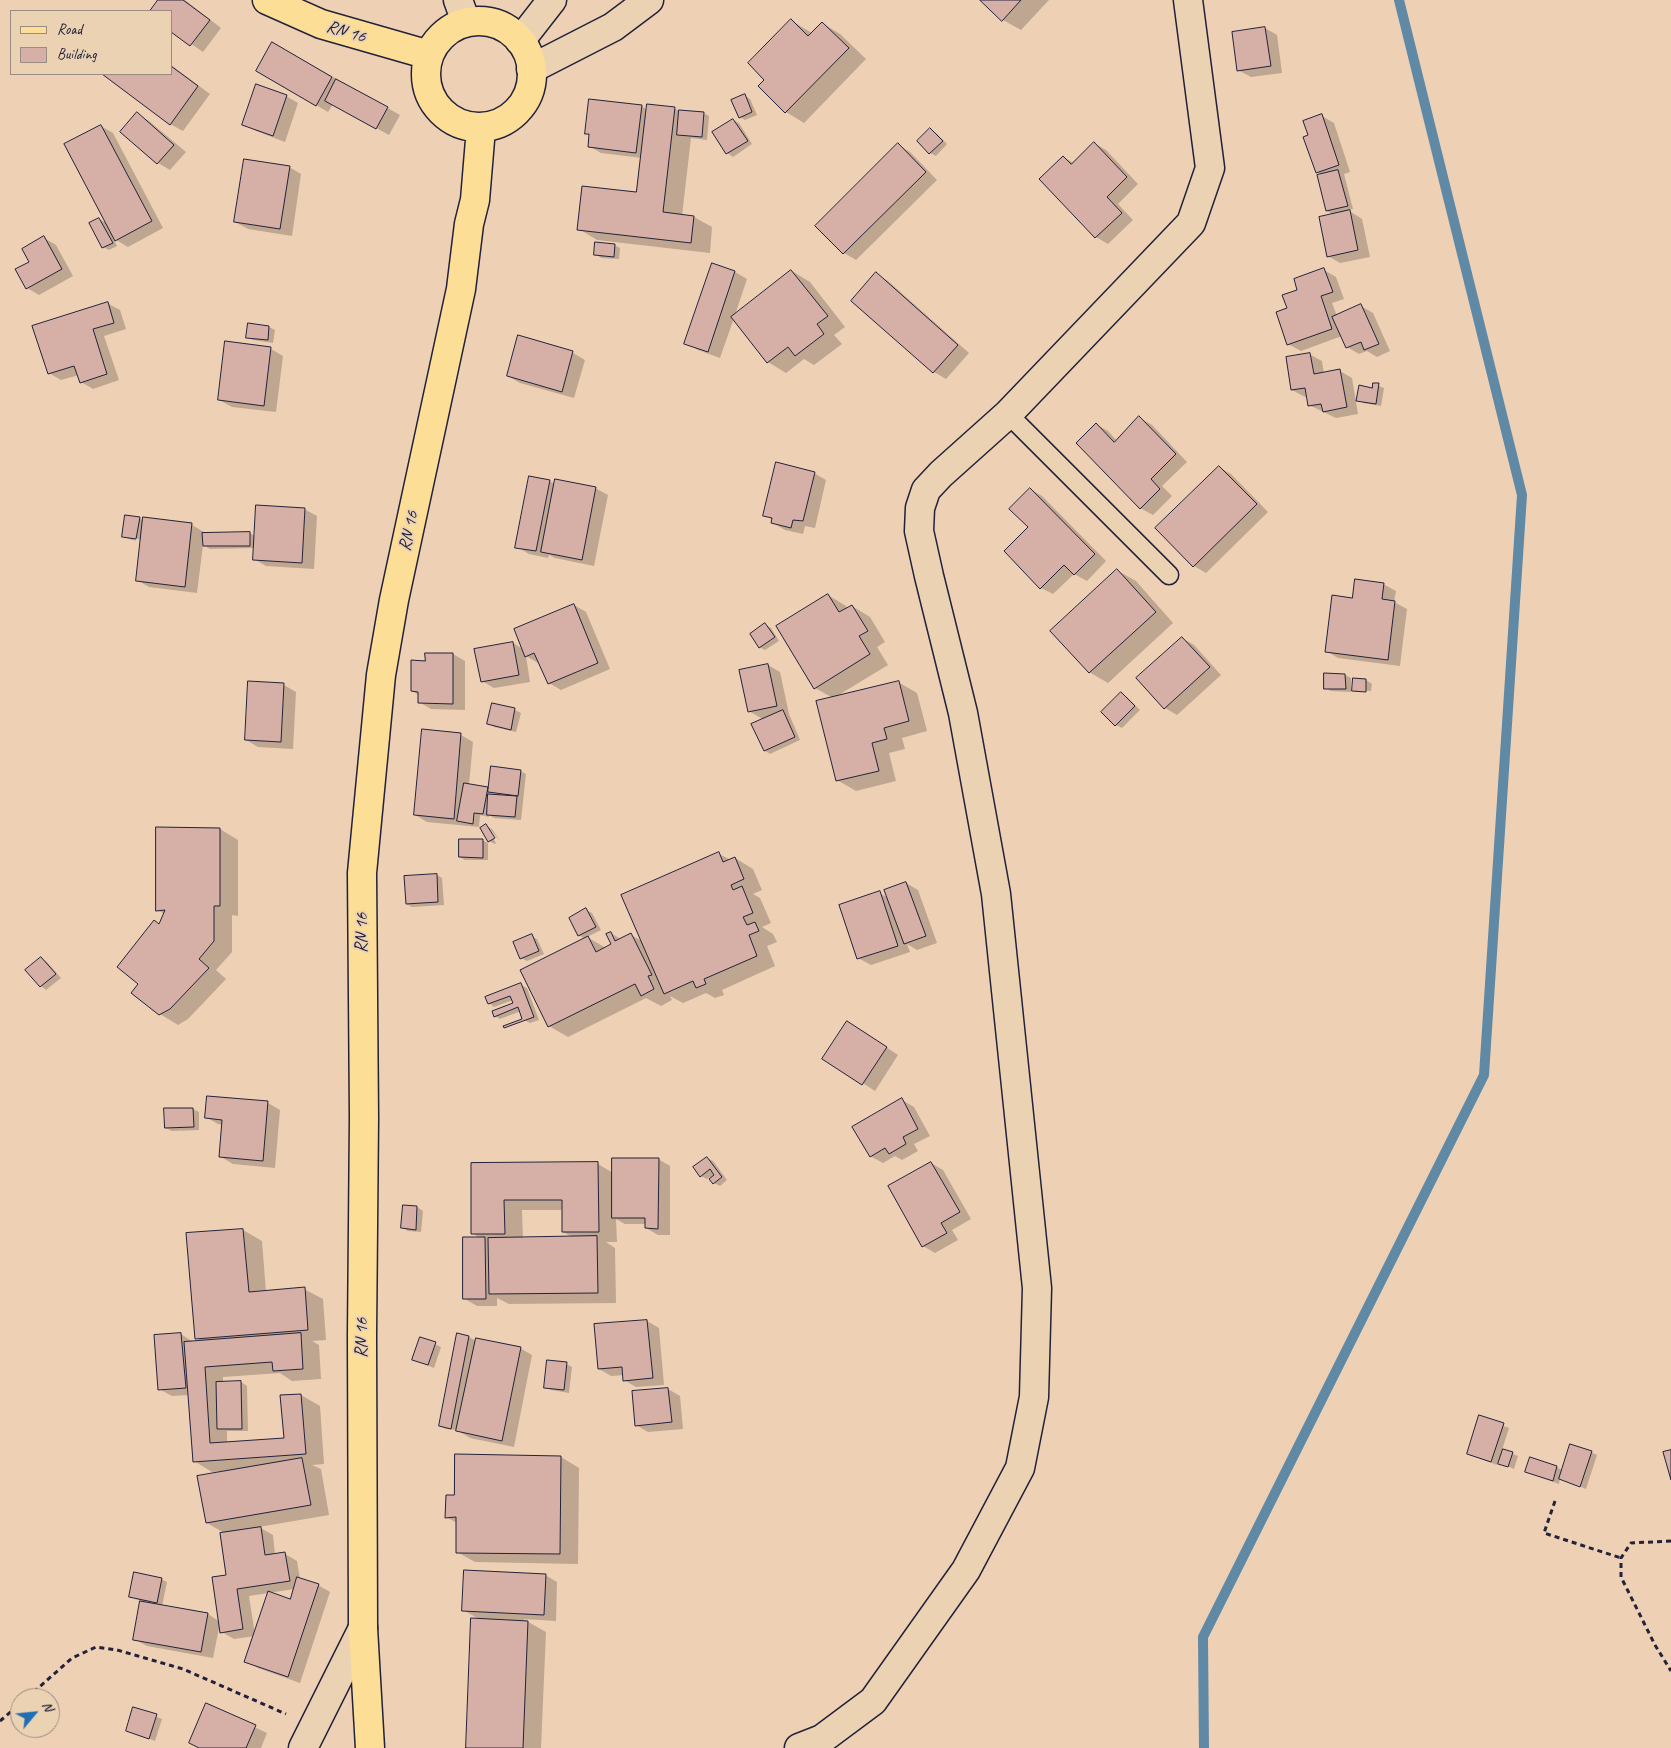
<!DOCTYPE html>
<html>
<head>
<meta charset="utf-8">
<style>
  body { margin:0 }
  #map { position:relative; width:1671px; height:1748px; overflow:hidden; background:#eed0b5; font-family:Caveat,sans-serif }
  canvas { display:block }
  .legend { position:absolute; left:10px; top:10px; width:162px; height:65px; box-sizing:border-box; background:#ebd2b3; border:1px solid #9b8c83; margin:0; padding:6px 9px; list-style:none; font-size:15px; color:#22223b }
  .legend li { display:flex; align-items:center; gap:10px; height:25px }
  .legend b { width:25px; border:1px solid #9b8c83 }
  .north { position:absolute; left:10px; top:1688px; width:50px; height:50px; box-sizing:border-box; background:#ebd2b3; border:1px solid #9b8c83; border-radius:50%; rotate:62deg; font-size:14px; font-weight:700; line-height:20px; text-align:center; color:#22223b }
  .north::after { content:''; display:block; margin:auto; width:18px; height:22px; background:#1f6fb2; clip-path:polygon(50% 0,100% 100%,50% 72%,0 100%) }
</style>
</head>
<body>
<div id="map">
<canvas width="1671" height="1748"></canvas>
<ul class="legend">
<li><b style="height:6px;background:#fdde96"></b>Road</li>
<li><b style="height:14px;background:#d6afa7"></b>Building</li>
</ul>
<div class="north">N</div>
</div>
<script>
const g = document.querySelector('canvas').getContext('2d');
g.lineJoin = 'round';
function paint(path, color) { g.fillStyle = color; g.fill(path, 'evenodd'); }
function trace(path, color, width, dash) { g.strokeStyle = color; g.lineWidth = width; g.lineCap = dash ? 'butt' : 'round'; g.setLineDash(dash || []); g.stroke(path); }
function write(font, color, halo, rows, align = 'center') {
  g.font = font + ' Caveat,sans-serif'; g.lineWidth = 4; g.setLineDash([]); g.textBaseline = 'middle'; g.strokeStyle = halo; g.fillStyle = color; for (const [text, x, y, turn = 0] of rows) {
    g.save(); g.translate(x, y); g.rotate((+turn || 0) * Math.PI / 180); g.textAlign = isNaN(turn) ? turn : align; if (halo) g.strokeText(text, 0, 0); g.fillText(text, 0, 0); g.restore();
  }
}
paint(new Path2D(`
  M160,0H185L221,28L203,52L171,30V11H151Z
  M982,0H1049L1021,30L1003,20Z
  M792,21L812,33L822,23L840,34L866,59L804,123L786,112L759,86L766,80Z
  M1265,28L1277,35L1282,73L1251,77L1238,70Z
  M273,43L400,115L389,135L333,104L328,112L258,71Z
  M171,65L210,94L183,131L170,124L104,74H171Z
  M286,96L298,103L285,142L256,131L244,124Z
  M745,96L750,99L757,115L745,120L740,117Z
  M590,100L642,106L647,110L674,108L679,111L703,113L709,116L707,140L691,138L682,216L694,217L712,227L710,253L597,240L579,229L638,194L642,158L601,153L589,146L590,136L586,133Z
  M137,114L149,121L186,152L170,170L158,163L122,132Z
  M1322,116L1334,123L1350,172L1344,174L1353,209L1348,210L1362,219L1370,257L1340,263L1328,256L1334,215L1327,211L1322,175L1317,172L1310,136Z
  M733,120L739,123L752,144L733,157L727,153L713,133Z
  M101,126L113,133L163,228L128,247L113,238L117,246L109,250L103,247L99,219L108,224Z
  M931,130L936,133L947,144L936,156L930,153L919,141Z
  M1094,143L1106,150L1138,184L1118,204L1133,220L1108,244L1096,237L1040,179L1063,157L1074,163Z
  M898,145L910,152L937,180L856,260L844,253L817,226Z
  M289,167L301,174L292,236L248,229L235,222Z
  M44,238L56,245L73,276L39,295L27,288Z
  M614,245L620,248L619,259L601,258L596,254Z
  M713,265L735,272L747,279L735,315L792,271L810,282L845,327L834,335L842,344L814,365L804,359L786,373L768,362L734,318L720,358L698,350L686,343Z
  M1324,270L1336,277L1344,299L1332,303L1337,316L1361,306L1373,313L1390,351L1377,357L1367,351L1359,354L1347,347L1342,336L1301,351L1288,344V309L1299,290Z
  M876,274L888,281L969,353L946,379L934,372L853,300Z
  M107,303L120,310L126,329L104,336L119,380L93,389L81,382L79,375L61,380L49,373Z
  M249,325L269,327L275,330L273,343L253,340L247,337Z
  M519,337L573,353L585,360L574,398L520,383L508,376Z
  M271,349L283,356L276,412L232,407L219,400Z
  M1309,354L1322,361L1324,374L1340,371L1352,378L1358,414L1336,418L1309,405L1307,396L1305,397L1292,390Z
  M1374,384L1384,388L1381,406L1363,403L1358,400L1373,389Z
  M1140,418L1152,425L1187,462L1162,486L1172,496L1153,515L1140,508L1096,424L1108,431L1117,441Z
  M1219,467L1231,474L1268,512L1206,573L1194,566Z
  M814,473L826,480L815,528L805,526L803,534L785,530L773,523V520L765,515Z
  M549,481L555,484L595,488L608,495L594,566L555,558L549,555L548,558L529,554L517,547Z
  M1030,489L1042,496L1106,561L1087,581L1074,574L1053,594L1041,588Z
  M304,509L317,516L314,569L266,566L254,559L255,548L210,549L203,545L197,593L149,587L137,580L142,541L132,535L130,537L137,541L129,539L123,536L139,518L144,521V519L192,525L204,532V534L250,533L255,536Z
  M1118,571L1136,581L1173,623L1108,683L1089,672Z
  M1383,584L1396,591L1394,602L1407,609L1400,666L1338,658L1326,651L1353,599Z
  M828,595L846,606L848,609L852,606L870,617L885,642L877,647L888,665L837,696L898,682L917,693L927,731L902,738L905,749L889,753L896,781L856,791L837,780L833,698L815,688Z
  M574,605L586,612L610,669L561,690L549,683L540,662L538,663L526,656L530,682L494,688L482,681L513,643L523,649Z
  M766,625L771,628L779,641L765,650L759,647Z
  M1182,638L1194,645L1221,675L1177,715L1165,708L1138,679Z
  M453,654L465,661V710L431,709L419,702V695L412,691L426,662Z
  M768,665L780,672L789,714L800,740L770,754L764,750V720L749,711Z
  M1325,675H1345L1351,678V692L1331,691L1325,688Z
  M1354,680H1366L1372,684L1371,691L1358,690V692L1353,690Z
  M249,682L284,685L296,692L293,749L258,747L246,740Z
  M1122,694L1127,697L1140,710L1122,728L1116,725Z
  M493,704L515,710L521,713L516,732L494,727L489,723Z
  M423,731L461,735L473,742L469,785L490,790L520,771L526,774L521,820L494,818L489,815V817L480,815L479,827L427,822L415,815Z
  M486,826L492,829L500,841L490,829H487L496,843L495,844L489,841Z
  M220,829L238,840V916L232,915V952L216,970L226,979L188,1019L178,1025L160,1014L139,984L165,914L157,910Z
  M482,840L488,843V860H465L460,857Z
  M719,854L731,860L735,858L753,869L762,890L753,894L760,898L771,923L762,927L773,934L777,942L767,946L775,966L722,990L724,995L715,998L706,993L683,1003L670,996L672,1000L661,1006L646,998L568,1037L549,1026L585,939L579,935L586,910L592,913L601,930L587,937L606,948L613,945L611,933L622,940L631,935L642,941Z
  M437,875L442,878L444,905L412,907L407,904Z
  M906,883L918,890L937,943L917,950L907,944L910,952L871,965L858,958L879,893L889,898Z
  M531,936L537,939L544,954L527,961L521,958Z
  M41,958L47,962L61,978L46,990L41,986L27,970Z
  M521,985L527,988L539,1020L530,1023L524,1020L521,1011L500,1019L495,1016L515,1004L513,1000L494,1007L489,1003Z
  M859,1029L898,1055L875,1091L824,1058Z
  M208,1097L268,1103L280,1110L275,1168L233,1164L221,1157L223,1125L218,1124L206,1117Z
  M902,1100L914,1107L930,1136L914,1144L918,1151L902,1160L895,1156L883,1163L870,1156Z
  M193,1109L199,1112V1130L172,1131L166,1128Z
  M707,1158L713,1161L727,1180L720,1186L714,1183L710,1177L707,1179L701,1176Z
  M658,1159L670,1166V1235H658L646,1228V1224H625L616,1219L617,1242H606L615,1248L616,1303L509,1304L497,1298V1306H477L465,1299L480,1238L472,1233V1164H598L613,1173ZM522,1210H563V1232L574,1238L523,1239Z
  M931,1163L943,1170L971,1219L952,1230L958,1240L935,1253L923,1246Z
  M404,1206L417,1207L423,1211L421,1232L408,1231L403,1228Z
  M243,1230L262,1241L266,1292L304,1289L323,1299L326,1340L312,1341L319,1345L321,1379L292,1381L280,1373L223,1377V1383L241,1382L247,1386L248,1431H227V1443L285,1439L282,1396L301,1395L320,1406L324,1464L312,1465L321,1469L329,1515L259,1527L273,1535L275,1555L285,1554L297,1561L300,1579L318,1585L330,1592L300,1683L258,1668L246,1661L255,1636L234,1639L222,1632L220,1623L213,1658L147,1646L134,1639L141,1601L131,1597L161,1579L167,1582L162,1606L208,1614L220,1622L227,1576L226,1534L207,1523L224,1471L212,1472L194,1461L189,1395L172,1396L159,1389L181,1334L193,1342H202L197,1338L188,1235ZM294,1589L290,1600L255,1635L249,1596Z
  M647,1321L659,1328L664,1385L636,1387L624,1380V1375L611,1376L599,1369Z
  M469,1337L476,1341L520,1348L532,1355L514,1447L470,1438L457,1430L446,1429L440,1426Z
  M421,1338L441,1347L434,1368L414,1360Z
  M566,1364L572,1367L569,1393L551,1390L546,1387Z
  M668,1389L680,1396L683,1429L648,1432L636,1425Z
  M1479,1417L1509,1428L1502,1450L1518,1456L1514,1469L1498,1462L1497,1465L1468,1454Z
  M1591,1452L1597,1455L1586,1489L1560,1478L1559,1484L1527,1472L1531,1459L1557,1467L1563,1471Z
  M456,1456L561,1457L579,1468L578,1564L475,1562L457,1552V1523L446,1517L456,1497Z
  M545,1575L557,1582L556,1621L523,1619L546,1632L541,1748H467L479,1619L463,1610Z
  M207,1705L267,1733L261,1748H199Z
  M134,1708L162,1719L155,1741L127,1730Z`), '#0003');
trace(new Path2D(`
  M1204,1748L1203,1637L1484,1075L1522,495L1399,0`), '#6089a5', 10);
const building = new Path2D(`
  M158,0H183L210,20L190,46L171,32V11H150Z
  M980,0H1021L1002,21Z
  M791,19L808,36L822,22L849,48L785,113L758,86L764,80L748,63Z
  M1265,27L1271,66L1237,71L1232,32Z
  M272,42L332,77L316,106L256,71Z
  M171,66L198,86L170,125L102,74H171Z
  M336,79L388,107L376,129L325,101Z
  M256,84L287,95L273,136L242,125Z
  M745,94L752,112L739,118L731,100Z
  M589,99L642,105L636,153L588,147L589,134H585Z
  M647,104L675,107L663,212L694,216L691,243L577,230L582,186L636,192Z
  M679,110L704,112L702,137L677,135Z
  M137,112L174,145L157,164L120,132Z
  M1322,114L1339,165L1316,173L1303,137L1308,135L1303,121Z
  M733,119L748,141L726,154L712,132Z
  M101,125L152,221L115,241L64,144Z
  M930,128L943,141L929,154L917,141Z
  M1094,142L1127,177L1107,197L1122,213L1095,238L1039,179L1063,156L1071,164Z
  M898,143L926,172L843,254L815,226Z
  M244,159L290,166L280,229L234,222Z
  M1338,170L1348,206L1326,211L1317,175Z
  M1350,210L1358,250L1327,257L1319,217Z
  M99,218L113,243L102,248L89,223Z
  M44,236L62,269L26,289L15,269L29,262L22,249Z
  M595,242L615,244L614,257L594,255Z
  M712,263L735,271L708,352L684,344Z
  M1324,268L1333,292L1321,296L1332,329L1287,345L1276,312L1287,308L1282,295L1297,290L1294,279Z
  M791,270L828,316L817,324L824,334L795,356L788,347L767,363L731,317Z
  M876,272L958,345L933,373L851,301Z
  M108,302L114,323L93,329L107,374L80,383L74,366L48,374L32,326Z
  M1361,304L1379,344L1364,350L1361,342L1346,348L1332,317Z
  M248,323L269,326L268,340L246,338Z
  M518,335L573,351L562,392L507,376Z
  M225,341L271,347L264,406L218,400Z
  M1310,353L1314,374L1340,369L1347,407L1323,412L1321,404L1308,406L1305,388L1291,390L1286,357Z
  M1373,383H1379L1376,404L1356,401L1359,385L1372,388Z
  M1139,416L1176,454L1151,479L1160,489L1140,509L1076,443L1096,423L1114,442Z
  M776,462L815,472L803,521L793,520L791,528L771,523L772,518L763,516Z
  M1219,466L1257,504L1193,567L1155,528Z
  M529,476L550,480L536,551L515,548Z
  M555,479L596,487L582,560L541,552Z
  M1030,488L1095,554L1074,575L1064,565L1040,589L1004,551L1028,527L1009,509Z
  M256,505L305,508L302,563L253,560Z
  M125,515L140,517L136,539L122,537Z
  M143,517L192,523L185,587L136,581Z
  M250,532V546H203L202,533Z
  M1117,569L1156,612L1089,673L1050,631Z
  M1355,579L1384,583L1382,599L1395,601L1388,660L1325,652L1332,595L1352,598Z
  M828,594L839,612L852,605L868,631L859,636L870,654L814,689L776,626Z
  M574,604L598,663L548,684L534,653L525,657L514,629Z
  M765,623L775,637L759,648L750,634Z
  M1182,637L1210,667L1164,709L1136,678Z
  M513,642L519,675L481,682L474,649Z
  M425,653H453V704L418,703V692L411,691V660L425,661Z
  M768,664L777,706L748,712L739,670Z
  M1324,673L1345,674L1346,689H1324Z
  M1353,678L1366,679V692L1352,691Z
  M248,681L284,683L281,742L245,740Z
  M899,681L909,721L884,728L887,739L872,743L879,771L836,781L816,701Z
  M1121,692L1135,706L1115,726L1101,712Z
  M492,703L515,708L511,730L487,724Z
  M783,710L795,737L764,751L751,724Z
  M422,729L461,733L454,819L414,815Z
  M491,766L521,770L518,796L488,792Z
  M464,783L488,787L483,814L474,813L473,824L457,821Z
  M488,794L517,796L515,817L487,815Z
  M486,824L495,838L488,842L480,828Z
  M156,827L220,828V906H214V941L199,959L209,968L170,1009L159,1015L131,993L138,984L117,967L154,920L159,924L165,910L156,911Z
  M459,839H483V858L459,857Z
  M719,852L723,862L735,857L744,879L731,885L733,890L742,886L753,913L743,917L747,925L755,922L759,931L749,935L757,956L704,979L706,984L696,988L693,981L664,994L621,895Z
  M437,874L438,902L406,904L404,876Z
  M906,882L926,936L904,944L884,890Z
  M880,891L898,946L857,959L839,905Z
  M586,908L596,927L578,936L569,918Z
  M611,932L615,941L631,933L652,975L648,976L654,989L641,996L635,984L548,1027L520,970L588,936L596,952L611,944L606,934Z
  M532,934L539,951L520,959L513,942Z
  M41,957L56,974L40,987L25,970Z
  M521,983L534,1017L504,1028L503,1026L522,1019L518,1007L494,1017L492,1011L513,1003L510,996L488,1004L485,997Z
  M847,1021L887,1047L862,1085L822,1059Z
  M207,1096L268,1101L263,1161L219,1157L222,1120L205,1118Z
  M902,1098L918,1129L903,1137L906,1144L889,1154L885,1148L870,1157L852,1127Z
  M164,1108H193L194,1127L165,1128Z
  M707,1157L722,1177L713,1184L709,1179L714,1175L710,1169L700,1177L693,1167Z
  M612,1158H659L658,1229L645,1228V1218H612Z
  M598,1162L599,1232H562V1200H504L505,1234H471V1163Z
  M931,1162L960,1212L941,1223L947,1233L922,1247L888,1186Z
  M403,1205L417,1206L416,1230L401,1228Z
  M243,1229L249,1292L305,1287L308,1330L195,1339L186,1233Z
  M597,1236L598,1293L489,1294L488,1238Z
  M463,1237H485L486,1299H463Z
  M647,1320L653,1378L623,1381L622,1367L598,1369L594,1324Z
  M181,1333L186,1388L158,1390L154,1335Z
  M301,1333L303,1369L273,1371L272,1362L205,1367L210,1443L284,1438L280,1395L301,1394L306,1454L193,1462L184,1342Z
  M457,1333L469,1336L451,1429L439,1426Z
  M420,1337L436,1342L428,1365L412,1360Z
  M476,1338L521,1347L502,1441L456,1431Z
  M547,1360L567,1362L564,1390L544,1388Z
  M241,1381L242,1429H217L216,1382Z
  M668,1388L672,1422L635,1426L632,1391Z
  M1479,1415L1504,1423L1491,1462L1467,1454Z
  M1570,1444L1592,1451L1580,1487L1559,1479Z
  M1503,1449L1513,1452L1508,1467L1498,1464Z
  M1671,1450V1480L1663,1452Z
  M455,1454L561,1456L560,1554L456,1553V1517L445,1518L446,1495H454Z
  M1530,1457L1557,1466L1553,1481L1525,1472Z
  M302,1458L311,1505L206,1523L197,1476Z
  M261,1527L265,1555L285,1552L290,1581L237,1589L243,1629L220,1633L212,1577L226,1575L220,1533Z
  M464,1570L546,1574L544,1615L462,1611Z
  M134,1572L162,1578L157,1603L129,1597Z
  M297,1577L319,1584L288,1677L244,1662L268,1591L290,1599Z
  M140,1601L208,1613L201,1652L133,1640Z
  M471,1618L528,1621L523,1748H466Z
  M206,1703L256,1725L246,1748H199L189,1743Z
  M133,1707L157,1714L149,1739L126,1731Z`);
paint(building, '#d6afa7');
trace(building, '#22223b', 1);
const service = new Path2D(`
  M1008,414L1169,575`);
const minor = new Path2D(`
  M520,41L552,0
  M531,69L613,27L649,0
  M303,1748L363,1628
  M799,1748L822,1739L873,1701L966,1570L1020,1468L1034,1397L1037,1288L996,894L963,713L929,576L919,531L920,508L926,490L941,474L1008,414L1191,223L1210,168L1188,0`);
const tertiary = new Path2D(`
  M458,0L466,22`);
const primary = new Path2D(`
  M267,0L321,24L429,55
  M426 74a53 53 0 1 1 106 0a53 53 0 1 1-106 0Z
  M370,1748L363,1628L362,1335L364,1118L362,873L381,675L394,600L461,289L469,224L475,200L481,128`);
trace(service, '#22223b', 21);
trace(minor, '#22223b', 31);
trace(tertiary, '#22223b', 31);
trace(primary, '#22223b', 31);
trace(new Path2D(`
  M1555,1501L1544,1533L1621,1558
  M1671,1541L1631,1543L1621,1558V1577L1655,1645L1671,1671
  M27,1698L72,1658L96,1647L117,1650L183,1669L286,1714
  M0,1721L20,1704`), '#22223b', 3, [5, 4]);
trace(service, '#ebd2b3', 18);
trace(minor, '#ebd2b3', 28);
trace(tertiary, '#ebd2b3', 28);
trace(primary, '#fdde96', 28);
write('18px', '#22223b', '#ebd2b3', [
  ["RN 16",346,32,17],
  ["RN 16",409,531,-78],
  ["RN 16",362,933,-90],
  ["RN 16",362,1338,-90]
]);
</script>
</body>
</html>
